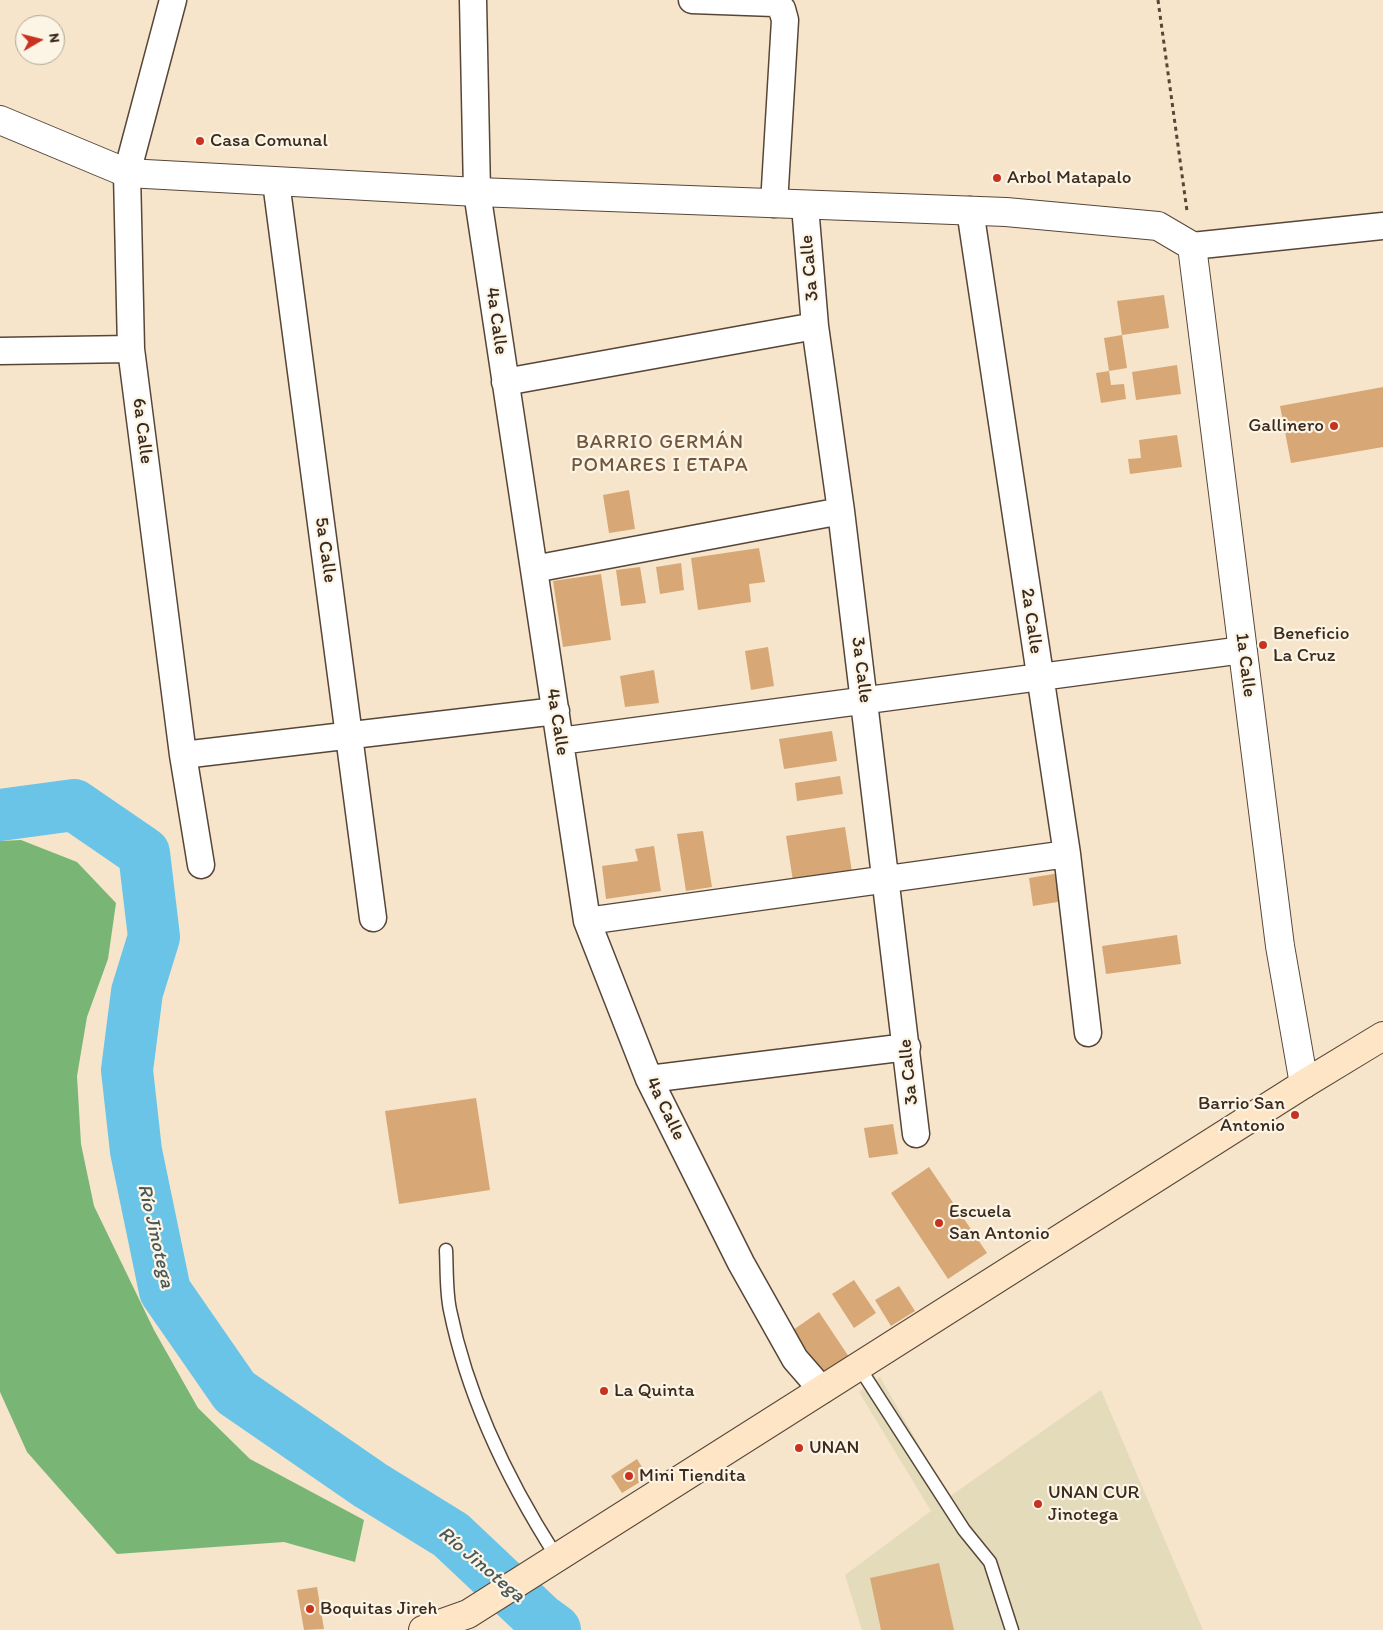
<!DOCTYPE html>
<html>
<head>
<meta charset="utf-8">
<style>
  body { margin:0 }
  #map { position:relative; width:1383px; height:1630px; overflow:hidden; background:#f6e5cb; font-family:Itim,sans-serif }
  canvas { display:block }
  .north { position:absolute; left:15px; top:15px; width:50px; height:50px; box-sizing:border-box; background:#fcf5e5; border:1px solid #afa495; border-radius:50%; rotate:82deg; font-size:14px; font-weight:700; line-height:20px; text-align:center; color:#3b2a1e }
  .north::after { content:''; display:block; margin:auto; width:18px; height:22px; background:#c8321e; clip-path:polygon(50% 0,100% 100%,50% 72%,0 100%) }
</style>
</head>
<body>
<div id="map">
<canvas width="1383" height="1630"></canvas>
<div class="north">N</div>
</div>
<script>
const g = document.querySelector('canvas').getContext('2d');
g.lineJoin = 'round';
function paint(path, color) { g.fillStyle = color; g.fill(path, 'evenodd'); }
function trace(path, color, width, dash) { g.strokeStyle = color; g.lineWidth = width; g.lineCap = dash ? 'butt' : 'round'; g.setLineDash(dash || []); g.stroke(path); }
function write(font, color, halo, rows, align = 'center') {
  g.font = font + ' Itim,sans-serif'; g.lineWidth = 4.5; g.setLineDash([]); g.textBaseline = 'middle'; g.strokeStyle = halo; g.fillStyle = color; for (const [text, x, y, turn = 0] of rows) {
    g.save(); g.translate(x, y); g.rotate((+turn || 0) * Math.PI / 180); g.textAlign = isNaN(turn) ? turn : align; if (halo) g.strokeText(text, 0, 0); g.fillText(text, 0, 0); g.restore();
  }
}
paint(new Path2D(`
  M880,1377L949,1497L1101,1390L1203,1630H862L845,1575L931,1511L859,1392Z`), '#e4dbba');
paint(new Path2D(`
  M21,840L77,862L116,903L108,959L87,1017L77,1076L81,1144L94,1206L154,1330L198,1408L250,1459L364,1520L355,1562L284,1542L117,1554L27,1452L0,1392V841Z`), '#79b676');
trace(new Path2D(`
  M0,815L74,805L144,853L154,937L137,992L127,1070L136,1151L165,1291L235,1392L370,1485L451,1535L540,1619L555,1630`), '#69c4e7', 52);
paint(new Path2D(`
  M1164,295L1169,328L1122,335L1127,368L1109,371L1104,338L1122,335L1117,301Z
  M1177,365L1181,394L1136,400L1132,372Z
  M1109,371L1111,385L1124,384L1126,399L1101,403L1096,373Z
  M1383,387V447L1291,463L1280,406Z
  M1177,435L1182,467L1130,474L1128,459L1141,458L1139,440Z
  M629,490L635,529L609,533L603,495Z
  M759,548L765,582L749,584L751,602L698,610L691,558Z
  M681,563L684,590L660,594L656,567Z
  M640,567L646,603L621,606L616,570Z
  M601,574L611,640L563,647L553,581Z
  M768,647L774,686L751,690L745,651Z
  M654,670L659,703L625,707L620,676Z
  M832,731L837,761L784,769L779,739Z
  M840,776L843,794L797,801L795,783Z
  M845,827L852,872L793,881L786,836Z
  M703,831L712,887L686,891L677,834Z
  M654,846L661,891L606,899L602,866L638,861L635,849Z
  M1066,872L1070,900L1033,906L1029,878Z
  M1177,935L1181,964L1106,974L1102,946Z
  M476,1098L490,1190L399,1204L385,1111Z
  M893,1124L898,1154L869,1158L864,1128Z
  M929,1167L987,1253L948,1279L891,1193Z
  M854,1280L876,1313L854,1328L832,1294Z
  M899,1286L915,1311L891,1326L875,1300Z
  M819,1312L849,1357L823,1375L793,1330Z
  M637,1459L648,1477L622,1493L611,1476Z
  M939,1563L954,1630H881L870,1578Z
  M317,1587L324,1629L304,1630L297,1590Z`), '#d8a776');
const service = new Path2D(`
  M446,1250C447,1270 446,1291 450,1310C468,1399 508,1481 556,1556
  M859,1367L964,1530L990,1562L1012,1630`);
const minor = new Path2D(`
  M173,0L127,173L131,349L183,755L201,865
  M473,0L477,192L587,921L649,1079L741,1263L795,1359L822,1390
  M692,0L774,3L782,9L785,20L774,204
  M276,182L373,918
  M805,206L815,326L841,511L916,1134
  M970,210L1067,854L1088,1033
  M1192,246L1383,226
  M0,351L131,349
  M505,382L815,326
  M534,569L841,511
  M560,741L1243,650
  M183,755L556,711
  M587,921L1067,854
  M649,1079L907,1047`);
const tertiary = new Path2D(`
  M0,120L127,173L477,192L1006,212L1158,226L1192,246L1280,946L1304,1084`);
const secondary = new Path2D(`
  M423,1630L468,1614L1304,1084L1383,1036`);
trace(service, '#574638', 15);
trace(minor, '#574638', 29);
trace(tertiary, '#574638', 30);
trace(secondary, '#574638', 30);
trace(new Path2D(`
  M1158,0L1187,211`), '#574638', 3, [4, 4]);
trace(service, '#fff', 12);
trace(minor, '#fff', 26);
trace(tertiary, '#fff', 28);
trace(secondary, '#fde5c5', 28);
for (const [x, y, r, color] of [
  [200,141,5,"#c8321e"],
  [997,178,5,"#c8321e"],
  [1334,426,5,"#c8321e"],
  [1263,645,5,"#c8321e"],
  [1295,1115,5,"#c8321e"],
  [939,1223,5,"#c8321e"],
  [604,1391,5,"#c8321e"],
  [799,1448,5,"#c8321e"],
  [629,1476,5,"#c8321e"],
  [1038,1504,5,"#c8321e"],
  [310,1609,5,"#c8321e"]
]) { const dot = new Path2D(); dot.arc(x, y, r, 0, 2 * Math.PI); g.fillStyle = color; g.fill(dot); trace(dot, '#fcf5e5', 2); }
write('19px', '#3b2a1e', '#fcf5e5', [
  ["Casa Comunal",210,141],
  ["Arbol Matapalo",1007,178],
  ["Gallinero",1324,426,"right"],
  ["Beneficio",1273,634],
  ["La Cruz",1273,656],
  ["Barrio San",1285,1104,"right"],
  ["Antonio",1285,1126,"right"],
  ["Escuela",949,1212],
  ["San Antonio",949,1234],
  ["La Quinta",614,1391],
  ["UNAN",809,1448],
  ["Mini Tiendita",639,1476],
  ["UNAN CUR",1048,1493],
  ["Jinotega",1048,1515],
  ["Boquitas Jireh",320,1609]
], 'left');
write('19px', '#3b2a1e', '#fcf5e5', [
  ["3a Calle",810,268,-95],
  ["4a Calle",496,321,82],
  ["6a Calle",142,431,83],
  ["5a Calle",325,550,82],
  ["2a Calle",1031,621,82],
  ["1a Calle",1245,665,83],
  ["3a Calle",861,670,83],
  ["4a Calle",557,722,81],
  ["3a Calle",909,1072,-96],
  ["4a Calle",665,1109,64]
]);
g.letterSpacing = '1px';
write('20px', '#72563d', '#fcf5e5', [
  ["BARRIO GERMÁN",660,443],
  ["POMARES I ETAPA",660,466]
]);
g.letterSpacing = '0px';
write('italic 20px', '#49585a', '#fcf5e5', [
  ["Río Jinotega",155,1236,77],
  ["Río Jinotega",481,1565,40]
]);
</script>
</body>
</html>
